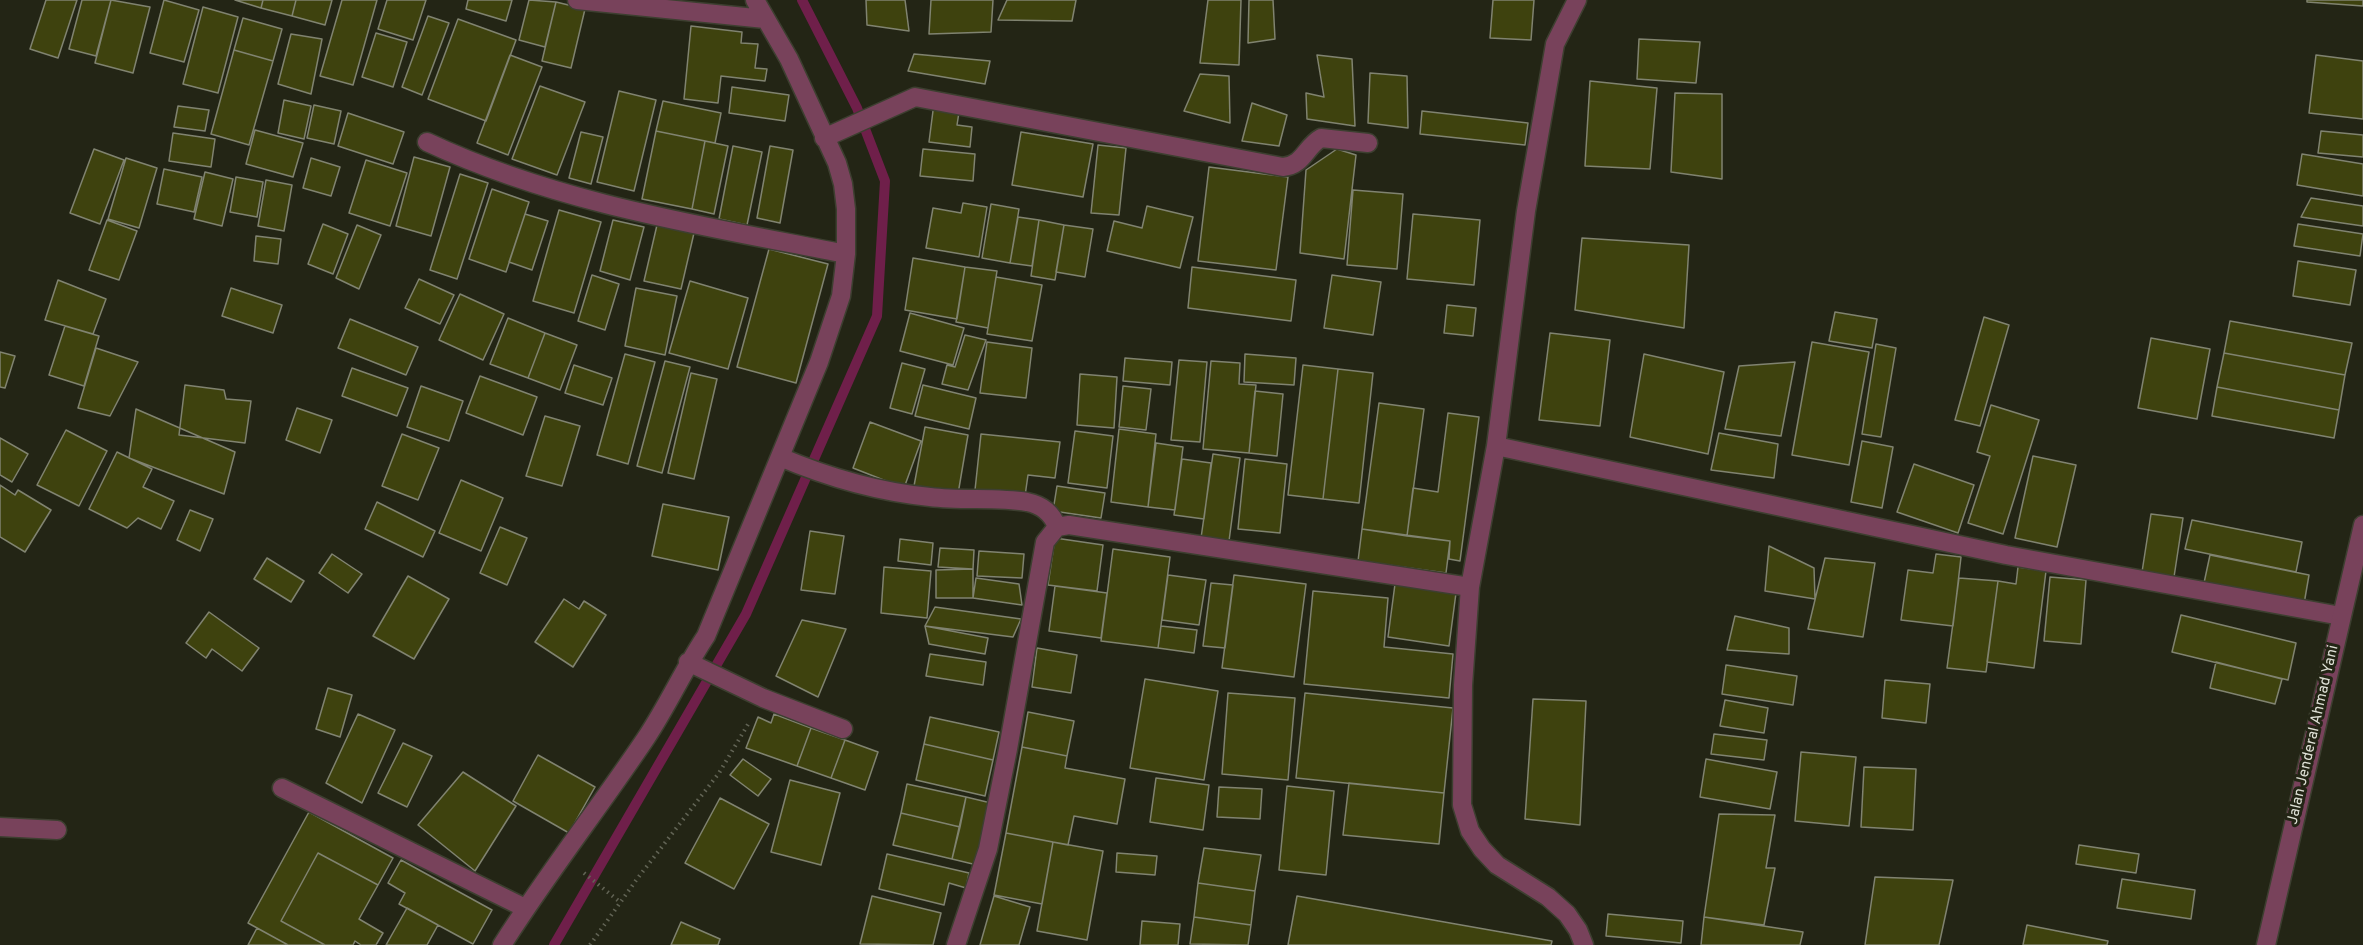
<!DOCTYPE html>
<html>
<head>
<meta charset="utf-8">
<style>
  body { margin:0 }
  canvas { display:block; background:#232515 }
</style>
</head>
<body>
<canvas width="2363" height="945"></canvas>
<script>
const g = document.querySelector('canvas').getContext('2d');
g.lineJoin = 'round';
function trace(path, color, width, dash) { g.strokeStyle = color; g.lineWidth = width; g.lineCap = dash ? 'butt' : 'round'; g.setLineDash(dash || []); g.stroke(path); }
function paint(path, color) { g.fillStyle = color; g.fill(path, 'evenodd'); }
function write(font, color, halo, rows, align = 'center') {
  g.font = font + ' Overpass,sans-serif'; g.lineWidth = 6; g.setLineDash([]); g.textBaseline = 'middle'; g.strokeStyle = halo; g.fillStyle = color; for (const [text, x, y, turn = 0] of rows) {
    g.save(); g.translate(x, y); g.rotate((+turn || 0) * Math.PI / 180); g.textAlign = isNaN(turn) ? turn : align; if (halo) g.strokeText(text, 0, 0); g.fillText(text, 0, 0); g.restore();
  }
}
trace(new Path2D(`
  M554,945L746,614L877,316L885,181L857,108L802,0`), '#6f1f4a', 10);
const building = new Path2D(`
  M46,0H77L58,58L30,49Z
  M82,0H111L96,56L69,49Z
  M111,0L150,7L133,73L95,63Z
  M164,0L199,10L184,62L150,53Z
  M235,0H263L261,8Z
  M263,0H296L292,16L261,8Z
  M296,0H332L325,25L292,16Z
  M342,0H377L353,85L320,76Z
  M387,0H426L413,40L378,29Z
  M468,0H512L506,21L466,9Z
  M529,0L556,2L545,47L519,40Z
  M866,0H905L909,31L867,25Z
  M931,0H993L991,32L929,34Z
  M1007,0H1076L1072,21L998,20Z
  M1208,0H1241L1239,65L1200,63Z
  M1249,0H1273L1275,39L1248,43Z
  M1493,0H1534L1531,40L1490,38Z
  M2307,0H2363V6L2307,2Z
  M556,2L585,9L571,68L542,61Z
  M203,7L238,17L218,93L183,84Z
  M428,16L449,23L422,95L402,87Z
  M243,18L282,29L273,61L234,50Z
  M458,19L516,40L486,121L428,99Z
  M691,26L742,32L741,43L758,44L755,68L767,69L765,81L721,76L718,103L684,99Z
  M376,33L407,42L393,87L362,77Z
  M291,34L322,39L311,94L278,84Z
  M1639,39L1700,42L1696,83L1637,79Z
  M234,50L273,61L249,145L211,134Z
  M914,54L990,61L985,84L908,71Z
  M510,55L542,67L508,155L477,143Z
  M1317,55L1352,59L1355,126L1307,119L1306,93L1324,97Z
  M2316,55L2363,61V119L2309,113Z
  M1370,73L1407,76L1408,128L1368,123Z
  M1200,74L1229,76L1230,123L1184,111Z
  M1590,81L1657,88L1650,169L1585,166Z
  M540,86L585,102L557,175L512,159Z
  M732,87L789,95L785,121L729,113Z
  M619,91L656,100L634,191L597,182Z
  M1675,93L1722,94V179L1671,172Z
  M284,100L311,106L304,139L278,133Z
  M663,101L721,113L715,143L656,131Z
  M934,103L960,106L957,125L972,127L970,147L929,142Z
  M1252,103L1287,115L1279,146L1242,141Z
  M314,105L341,111L334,144L307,138Z
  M178,106L209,110L205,131L174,127Z
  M1422,111L1528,123L1525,145L1420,134Z
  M348,113L404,132L393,164L338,146Z
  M255,130L303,143L293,177L246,164Z
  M656,131L705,141L692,209L642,199Z
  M2321,131L2363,135V157L2318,153Z
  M581,132L603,137L591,184L569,178Z
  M1021,132L1093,144L1083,197L1012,185Z
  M173,133L215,139L211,167L169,161Z
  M705,141L728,146L714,214L692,209Z
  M1098,145L1126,148L1119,215L1091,213Z
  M733,146L762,152L747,225L719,219Z
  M770,146L793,150L780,223L757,218Z
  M94,149L124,160L100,224L70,213Z
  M923,149L975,154L973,181L920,176Z
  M1337,149L1356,155L1344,259L1300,253L1306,170Z
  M2302,154L2363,164V196L2297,185Z
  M414,157L450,167L431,236L396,226Z
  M126,158L157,168L139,228L108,219Z
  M311,158L340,167L331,196L303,188Z
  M366,160L407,173L390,226L349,213Z
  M1209,167L1288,177L1276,270L1198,261Z
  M164,169L202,177L194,212L157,204Z
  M205,172L233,179L222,226L194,219Z
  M460,174L488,183L457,279L430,270Z
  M236,177L263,182L257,217L230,212Z
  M266,180L292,185L284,231L258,226Z
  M492,189L529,202L506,272L469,259Z
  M1353,190L1403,194L1397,269L1347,265Z
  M2311,198L2363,206V226L2301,217Z
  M963,203L987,207L979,257L926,248L933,208L961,213Z
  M991,204L1019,209L1010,263L982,258Z
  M1147,206L1193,217L1180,268L1107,251L1114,221L1142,228Z
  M559,210L601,222L574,313L533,301Z
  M525,214L548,221L532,270L509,262Z
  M1413,214L1480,220L1474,285L1407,279Z
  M1018,217L1039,220L1032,266L1010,263Z
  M107,220L137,231L119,280L89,270Z
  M613,220L644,227L630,280L600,271Z
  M1039,220L1064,225L1055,280L1031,276Z
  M323,224L348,234L333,274L308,264Z
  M2298,224L2363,234L2360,256L2294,246Z
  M357,225L381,235L359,289L336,278Z
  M657,225L694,233L681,289L644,281Z
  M1064,225L1093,229L1085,277L1056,272Z
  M256,236L281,239L278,264L254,261Z
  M1582,238L1689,245L1684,328L1575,310Z
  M769,249L828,264L796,383L737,367Z
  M913,258L965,267L957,319L905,310Z
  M2298,261L2356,270L2350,305L2293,296Z
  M965,267L997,271L988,328L956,322Z
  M1192,267L1296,280L1291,321L1188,308Z
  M592,275L619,284L605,330L578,321Z
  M1332,275L1381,282L1373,335L1324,328Z
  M996,277L1042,285L1032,341L987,334Z
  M419,279L454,295L440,324L405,308Z
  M58,280L106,299L93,334L45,320Z
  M690,281L748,298L728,369L669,353Z
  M231,288L282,305L273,333L222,316Z
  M636,288L677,296L665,355L625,346Z
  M460,294L504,314L483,360L439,340Z
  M1447,305L1476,308L1473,336L1444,333Z
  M1835,312L1877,319L1872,348L1829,341Z
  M910,313L964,328L953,365L900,351Z
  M1984,317L2009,325L1980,426L1955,420Z
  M508,318L545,333L528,378L490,364Z
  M350,319L418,347L406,375L338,348Z
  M2230,321L2352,343L2345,375L2224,353Z
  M65,326L99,336L84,386L49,375Z
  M545,333L577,345L560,390L528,378Z
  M1550,333L1610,340L1600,426L1539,420Z
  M965,335L986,340L968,390L942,384L947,365L955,367Z
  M2151,338L2210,349L2197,419L2138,408Z
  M987,342L1032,348L1026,398L980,393Z
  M1812,342L1869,352L1849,465L1792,455Z
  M1876,344L1896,348L1881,437L1862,434Z
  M96,348L138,362L110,416L78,408Z
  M0,352L15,356L5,388L0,387Z
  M2224,353L2345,375L2339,410L2217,387Z
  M625,354L655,362L628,464L597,455Z
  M1245,354L1296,358L1294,385L1244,382Z
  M1644,354L1724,372L1708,454L1630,437Z
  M1125,358L1172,362L1170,385L1123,381Z
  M1179,360L1207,362L1200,442L1171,440Z
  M665,361L690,367L662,473L637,466Z
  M1211,361L1240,363L1239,384L1256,385L1249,453L1203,449Z
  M1795,362L1781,436L1725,429L1739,366Z
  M902,363L925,369L912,414L890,408Z
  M574,365L612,378L603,405L565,393Z
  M1303,365L1338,369L1323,499L1288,495Z
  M352,368L408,388L397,416L342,396Z
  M1338,369L1373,373L1359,503L1323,499Z
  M691,373L717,379L694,479L668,473Z
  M1080,374L1117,377L1114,428L1077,425Z
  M480,376L537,397L523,435L466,413Z
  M185,385L224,390L226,399L251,401L245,443L179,435Z
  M923,385L976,398L969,429L915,416Z
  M421,386L463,401L449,441L407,427Z
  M1123,386L1151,389L1146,430L1119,427Z
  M2217,387L2339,410L2334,438L2212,416Z
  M1255,391L1283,394L1277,456L1249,453Z
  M1379,403L1424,409L1407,536L1362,529Z
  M1991,405L2039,420L2003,534L1968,523L1990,456L1977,452Z
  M297,408L332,420L320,453L286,440Z
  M136,409L235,452L224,494L129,458Z
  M1448,413L1479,417L1460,561L1449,559L1450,541L1407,536L1413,488L1438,492Z
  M545,416L580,426L562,486L526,476Z
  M870,422L921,441L904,488L853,468Z
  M925,427L968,435L958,494L914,486Z
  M1119,429L1156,434L1148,507L1111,502Z
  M66,430L107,451L79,506L37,485Z
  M1075,431L1113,436L1107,488L1068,483Z
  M1719,433L1778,444L1774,478L1711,470Z
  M402,434L439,448L418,500L382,486Z
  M981,434L1060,442L1055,478L1028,475L1025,496L975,490Z
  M0,438L28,454L12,482L0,475Z
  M1862,441L1893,447L1882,508L1851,502Z
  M1156,443L1183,447L1175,510L1148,507Z
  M117,452L152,469L143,487L174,501L161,529L138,518L127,528L89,509Z
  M1213,454L1240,458L1229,541L1201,538Z
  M2033,456L2076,465L2057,547L2015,538Z
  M1182,459L1211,463L1204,519L1174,515Z
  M1245,459L1287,464L1280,533L1238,529Z
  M1914,464L1974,485L1958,533L1897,512Z
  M461,480L503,498L481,551L439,533Z
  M0,485L15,495L18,490L51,510L25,552L0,537Z
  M1057,486L1105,493L1101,518L1053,511Z
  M377,502L435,531L423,557L365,529Z
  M663,504L729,517L718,570L652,556Z
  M190,510L213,519L200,551L177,540Z
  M2151,514L2183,518L2174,577L2142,572Z
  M2192,520L2302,542L2296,572L2185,549Z
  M500,527L527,538L507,585L480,573Z
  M1362,529L1450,541L1446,573L1358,561Z
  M810,531L844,536L835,594L801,590Z
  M1055,538L1103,545L1097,591L1048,585Z
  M900,539L933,543L931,565L898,561Z
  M1769,546L1814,568L1815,599L1765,591Z
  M940,548L974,550L973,569L938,567Z
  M1113,549L1170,557L1158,648L1101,641Z
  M979,551L1024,554L1022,578L977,576Z
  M332,554L362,574L348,593L319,573Z
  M1936,554L1961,557L1953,626L1901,620L1908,570L1933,573Z
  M2210,555L2309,575L2304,604L2204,583Z
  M267,558L304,581L291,602L254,579Z
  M1825,558L1875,563L1863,637L1808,629Z
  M884,567L931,571L927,618L881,613Z
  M2018,567L2046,571L2034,668L1987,662L1998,581L2016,584Z
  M973,569V598H936V570Z
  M1168,575L1206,580L1199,625L1162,620Z
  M1234,575L1306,584L1294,677L1222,668Z
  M408,576L449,599L414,659L373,636Z
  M2050,577L2086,580L2081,644L2044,641Z
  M976,578L1019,584L1022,605L973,598Z
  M1959,578L1998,581L1986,672L1947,668Z
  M1211,583L1233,585L1225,648L1203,646Z
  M1395,584L1456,593L1449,646L1388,637Z
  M1055,586L1107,593L1101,638L1049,631Z
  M1313,591L1388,598L1384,647L1453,654L1449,698L1304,684Z
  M564,599L579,609L584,601L606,615L573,667L535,642Z
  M935,607L1021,619L1013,637L925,626Z
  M209,612L259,648L242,671L212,649L206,658L186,643Z
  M2181,615L2296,643L2288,680L2172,652Z
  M1735,616L1789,628V654L1727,650Z
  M802,620L846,629L818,697L776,676Z
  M925,626L988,638L985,654L929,644Z
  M1161,626L1197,630L1194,653L1158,648Z
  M1037,648L1077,655L1071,693L1032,687Z
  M930,654L986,662L983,685L926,676Z
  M2216,662L2282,679L2275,704L2210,688Z
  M1726,665L1797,676L1793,705L1722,694Z
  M1145,679L1218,691L1204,780L1130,768Z
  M1885,680L1930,684L1926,723L1882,718Z
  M328,688L352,695L340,737L316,729Z
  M1228,693L1295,698L1288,780L1222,774Z
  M1305,693L1453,708L1444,793L1296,778Z
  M1533,699L1586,701L1580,825L1525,819Z
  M1725,700L1768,708L1764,733L1720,726Z
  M1028,712L1074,721L1067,756L1022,747Z
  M358,714L395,730L362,803L326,783Z
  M774,714L811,728L797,766L746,748L758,717L771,723Z
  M930,717L999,732L993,760L924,744Z
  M811,728L845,740L831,778L797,766Z
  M1714,734L1767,740L1764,760L1711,754Z
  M845,740L878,752L865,790L831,778Z
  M403,743L432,756L407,807L378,793Z
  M924,744L993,760L985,796L916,780Z
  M1022,747L1067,756L1065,768L1125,779L1117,824L1074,816L1068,845L1006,833Z
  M1801,752L1856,757L1849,826L1795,821Z
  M538,755L595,787L569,833L513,801Z
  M743,759L771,779L758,796L730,775Z
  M1706,759L1777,772L1770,809L1700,797Z
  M1864,767L1916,769L1913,830L1861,827Z
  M463,772L516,806L475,871L418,825Z
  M1156,778L1209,785L1203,830L1150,822Z
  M790,780L840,793L821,865L771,852Z
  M1349,783L1444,793L1439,844L1343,835Z
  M907,784L966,797L960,827L901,813Z
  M1287,786L1334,791L1326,875L1279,870Z
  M1219,787L1262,789L1260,819L1217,817Z
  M966,797L991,803L977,865L952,859Z
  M720,798L769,824L734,889L685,863Z
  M309,812L393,858L378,885L318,853L281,921L325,945H288L248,923Z
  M901,813L960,827L952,859L893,845Z
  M1719,814L1775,815L1766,868H1775L1764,925L1704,917Z
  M1006,833L1053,842L1042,904L994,895Z
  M1053,842L1103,851L1087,940L1037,931Z
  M2079,845L2139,854L2136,873L2076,864Z
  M1204,848L1261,855L1255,891L1198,883Z
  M318,853L378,885L359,919L383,933L376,945H361L355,941L353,945H325L281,921Z
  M1117,853L1157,856L1155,875L1116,872Z
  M887,854L969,873L966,888L949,883L944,905L879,889Z
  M401,860L492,910L473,944L399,904L405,893L388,883Z
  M1875,877L1953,880L1939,945H1865Z
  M2122,879L2195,890L2191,919L2117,908Z
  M1198,883L1255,891L1251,925L1194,917Z
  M872,896L941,913L933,945L860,944Z
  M994,896L1030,907L1019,945H980Z
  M1297,896L1552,941L1551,945H1288Z
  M407,908L438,925L427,945H386Z
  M1608,914L1683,921L1681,943L1606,936Z
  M1194,917L1251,925L1248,945L1190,944Z
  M1704,917L1803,932L1800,945H1701Z
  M1142,921L1180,924L1178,945H1140Z
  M681,922L720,939L718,945H671Z
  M2027,925L2108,941L2107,945H2023Z
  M257,928L288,945H248Z`);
paint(building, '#3e420e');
trace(building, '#808370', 1.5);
const service = new Path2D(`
  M0,827L57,830`);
const minor = new Path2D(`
  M577,0L765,19
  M1577,0L1555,44L1526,211L1496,446L1470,587L1463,685L1462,805L1470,831L1482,849L1497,865L1548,897L1567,914L1578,930L1584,945
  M824,138L915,97L1283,167C1304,165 1305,147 1321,138L1368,143
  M427,142C559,204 704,226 846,254
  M1496,446L2006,555L2341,616
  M780,457C827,477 880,492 930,497C962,501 996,497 1027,502C1042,505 1052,513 1057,527
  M688,662L763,698L843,729
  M282,788L525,908
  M502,945C547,874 599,808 646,738C668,705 684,669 706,636L819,362L841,296L846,254V209L843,184L837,163L789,59L755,0
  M956,945L988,849L1008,749L1045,542L1057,527L1069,525L1470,587`);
const tertiary = new Path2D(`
  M2266,945L2363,525`);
trace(service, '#3d3f30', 21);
trace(minor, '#3d3f30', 21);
trace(tertiary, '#3d3f30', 21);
trace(new Path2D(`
  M584,873L620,902
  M590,945L637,879L719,773L750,721`), '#626455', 4, [1.5, 4.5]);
trace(service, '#78425b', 18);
trace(minor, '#78425b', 18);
trace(tertiary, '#78425b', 18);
write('15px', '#dfe1d6', '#232515', [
  ["Jalan Jenderal Ahmad Yani",2314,735,-77]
]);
</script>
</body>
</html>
